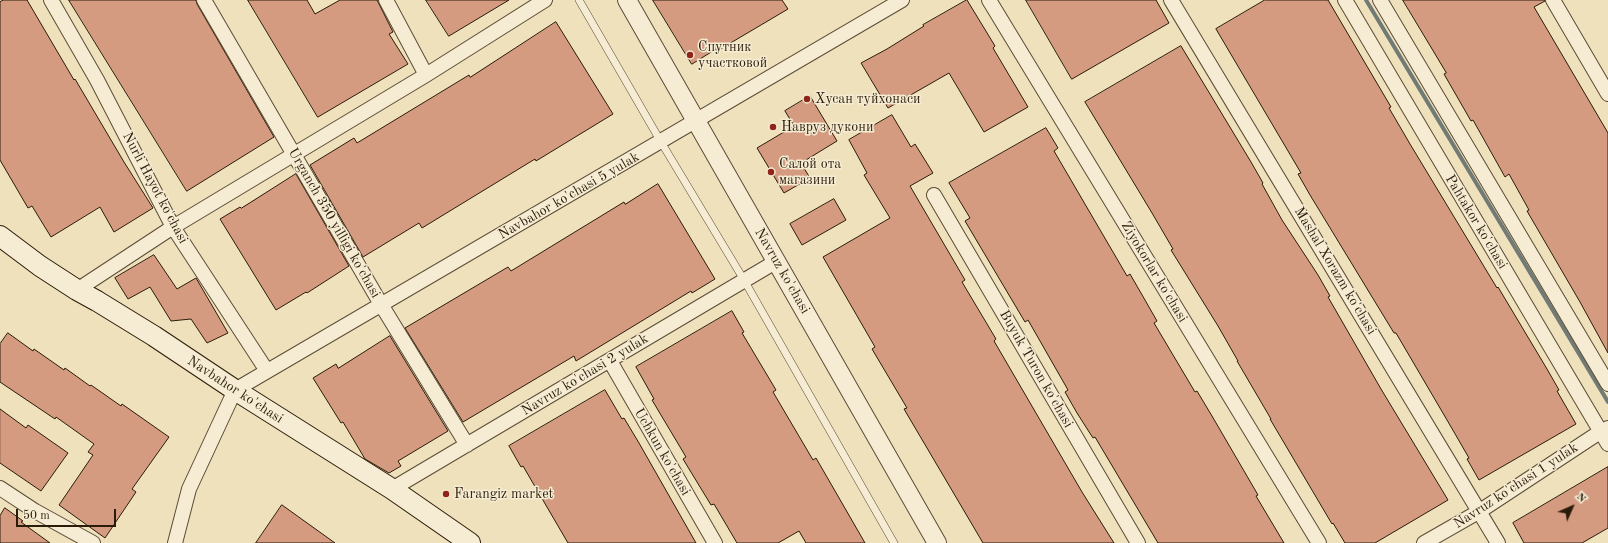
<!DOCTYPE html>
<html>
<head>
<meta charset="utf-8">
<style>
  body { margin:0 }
  #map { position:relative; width:1608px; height:543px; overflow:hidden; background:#efe1bc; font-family:"Old Standard TT",serif }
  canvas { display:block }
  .north { position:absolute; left:1552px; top:487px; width:40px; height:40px; -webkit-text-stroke:3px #f5ecd3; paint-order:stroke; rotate:45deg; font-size:11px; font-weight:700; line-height:16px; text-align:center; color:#2b1b09 }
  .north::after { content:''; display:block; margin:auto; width:14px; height:18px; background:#2b1b09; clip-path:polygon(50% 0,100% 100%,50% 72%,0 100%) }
  .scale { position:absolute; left:16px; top:509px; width:100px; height:18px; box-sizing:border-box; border:2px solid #2b1b09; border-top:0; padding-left:5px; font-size:12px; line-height:14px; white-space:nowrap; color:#2b1b09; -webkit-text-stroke:3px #f5ecd3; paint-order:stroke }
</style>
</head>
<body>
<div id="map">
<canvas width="1608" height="543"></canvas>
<div class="north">N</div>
<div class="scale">50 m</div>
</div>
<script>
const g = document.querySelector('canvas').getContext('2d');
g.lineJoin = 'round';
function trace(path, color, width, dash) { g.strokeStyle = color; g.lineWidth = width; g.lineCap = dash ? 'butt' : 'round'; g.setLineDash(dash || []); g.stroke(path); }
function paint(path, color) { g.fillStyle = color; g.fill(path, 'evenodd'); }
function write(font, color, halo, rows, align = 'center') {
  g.font = font + ' "Old Standard TT",serif'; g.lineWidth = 3; g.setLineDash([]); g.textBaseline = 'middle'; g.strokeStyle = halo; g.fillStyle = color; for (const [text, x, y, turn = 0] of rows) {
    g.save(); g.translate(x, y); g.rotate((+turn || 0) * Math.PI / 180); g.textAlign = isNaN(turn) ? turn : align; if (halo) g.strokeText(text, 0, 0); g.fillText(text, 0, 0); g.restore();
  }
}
trace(new Path2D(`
  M1366,0L1608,402`), '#727a75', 4);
const building = new Path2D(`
  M4,0H27L74,80L75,79L124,162L153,208L114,232L100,207L51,237L32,206L28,208L0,160V2Z
  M69,0H196L197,4L274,137L187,191Z
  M248,0H307L315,14L340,0H377L393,32L389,34L408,64L318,117Z
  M426,0H509L449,36Z
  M653,0H782L788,9L717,51L716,49L692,64Z
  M967,0L995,46L993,48L1028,107L984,132L949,73L888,108L861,63L887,49L924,26L923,25Z
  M1026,0H1156L1169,23L1072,79Z
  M1265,0H1328L1391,107L1389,108L1410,144L1497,288L1498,287L1547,369L1559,390L1557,391L1576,424L1479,480L1467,459L1469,458L1447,420L1396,333H1394L1310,195L1298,174L1301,173L1216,29Z
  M1403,0H1545V1L1534,7L1608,133V353L1580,302L1527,211L1529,210L1509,174L1505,177L1473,120L1471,121L1444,74L1446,73Z
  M556,22L613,114L536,161L535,159L422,228L419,223L363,257L310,165L354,138L357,143L469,75L470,77Z
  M1181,46L1251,162L1263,183L1262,184L1282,220L1318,275L1330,296L1328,297L1381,389L1448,500L1375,543H1345L1333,523L1332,524L1270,419H1271L1237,361H1238L1218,326L1171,250L1173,249L1152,213L1085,102Z
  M810,96L837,141L801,163L810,178L784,193L757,148L794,126L785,111Z
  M892,115L911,147L915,144L933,173L910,186L965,280L962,282L996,339L994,341L1082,492L1114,543H983L904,409L907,408L872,349L875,347L823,257L890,218L864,175L867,173L849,140Z
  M1046,128L1058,148L1054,151L1127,276L1130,274L1145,300L1157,321L1154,323L1195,392L1197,391L1212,416L1258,495L1256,496L1284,543H1158L1095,437L1093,438L1077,413L1065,392L1068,390L1028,320L1025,322L965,221L970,218L949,183Z
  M296,174L349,266L307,293L306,292L276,310L220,219L240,207L241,208Z
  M658,184L715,279L692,293L691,291L576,361L574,356L463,422L405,328L508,267L511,271L624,202L625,204Z
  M834,199L846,220L802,245L790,224Z
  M154,255L177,289L196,278L228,333L207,343L191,319L171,321L150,287L128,299L115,278Z
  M732,311L744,332L742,333L776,390L773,392L813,460L816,458L831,484L865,543H806L799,531L778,543H737L714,504L711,505L683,459L686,457L652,400L654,399L636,367Z
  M8,333L33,351L34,349L64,370L65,368L90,386L91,385L121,406L122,404L169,437L132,489L136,492L105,538L59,505L93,455L88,452L94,444L56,417L55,419L0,382V344Z
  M390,336L448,431L398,461L401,466L389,473L365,459L343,422L341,423L313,378L336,364L338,368Z
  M605,390L622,419L624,418L639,443L696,543H568L523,466L521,467L509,446Z
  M0,409L26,428L28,425L68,453L41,491L0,463Z
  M1608,467V528L1582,543H1524L1513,523Z
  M282,505L335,543H256Z
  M5,508L23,521L21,522L50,543H0V516Z`);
paint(building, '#d49b81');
trace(building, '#2b1b09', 1);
const service = new Path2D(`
  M579,0L661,142L744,280L894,543`);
const minor = new Path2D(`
  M51,0L97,80L173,227L267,371
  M204,0L382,306L467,445
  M386,0L426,75
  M989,0L1319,543
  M1171,0L1498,543
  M1345,0L1608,444
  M1380,0L1608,384
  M1553,0L1608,94
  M934,195L1138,543
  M77,290L173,227L426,75L545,0
  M610,361L715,543
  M0,488L35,511L93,543
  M392,489L777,261
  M175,543L189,489L235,390L902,0
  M1424,543L1480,511L1600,432L1608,428`);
const tertiary = new Path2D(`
  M627,0L937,543`);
const secondary = new Path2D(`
  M0,236L40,266L77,290L97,301L154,336L235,390L392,489L470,543`);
trace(service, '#5c4c36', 8);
trace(minor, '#5c4c36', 16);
trace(tertiary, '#5c4c36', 20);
trace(secondary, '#2b1b09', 22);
trace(service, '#f5ecd3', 7);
trace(minor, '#f5ecd3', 14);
trace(tertiary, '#f5ecd3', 18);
trace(secondary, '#f5ecd3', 20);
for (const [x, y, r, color] of [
  [690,55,4,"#8f2418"],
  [807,99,4,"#8f2418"],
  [773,127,4,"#8f2418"],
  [771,172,4,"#8f2418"],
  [446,494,4,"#8f2418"]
]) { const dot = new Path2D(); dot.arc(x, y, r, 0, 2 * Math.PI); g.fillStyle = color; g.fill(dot); trace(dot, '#f5ecd3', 1.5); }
write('14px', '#2b1b09', '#f5ecd3', [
  ["Спутник",698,47],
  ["участковой",698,63],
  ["Хусан туйхонаси",815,99],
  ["Навруз дукони",781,127],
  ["Салой ота",779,164],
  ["магазини",779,180],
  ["Farangiz market",454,494]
], 'left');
write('14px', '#2b1b09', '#f5ecd3', [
  ["Nurli Hayot ko'chasi",155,188,62],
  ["Navbahor ko'chasi 5 yulak",569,196,-30],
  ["Pahtakor ko'chasi",1476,222,59],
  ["Urganch 350 yilligi ko'chasi",334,223,60],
  ["Navruz ko'chasi",782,271,60],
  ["Mashal Xorazm ko'chasi",1335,271,59],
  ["Ziyokorlar ko'chasi",1154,272,59],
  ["Buyuk Turon ko'chasi",1036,369,60],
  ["Navruz ko'chasi 2 yulak",585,375,-31],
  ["Navbahor ko'chasi",235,390,33],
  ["Uchkun ko'chasi",662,452,60],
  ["Navruz ko'chasi 1 yulak",1516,486,-33]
]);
</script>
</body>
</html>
